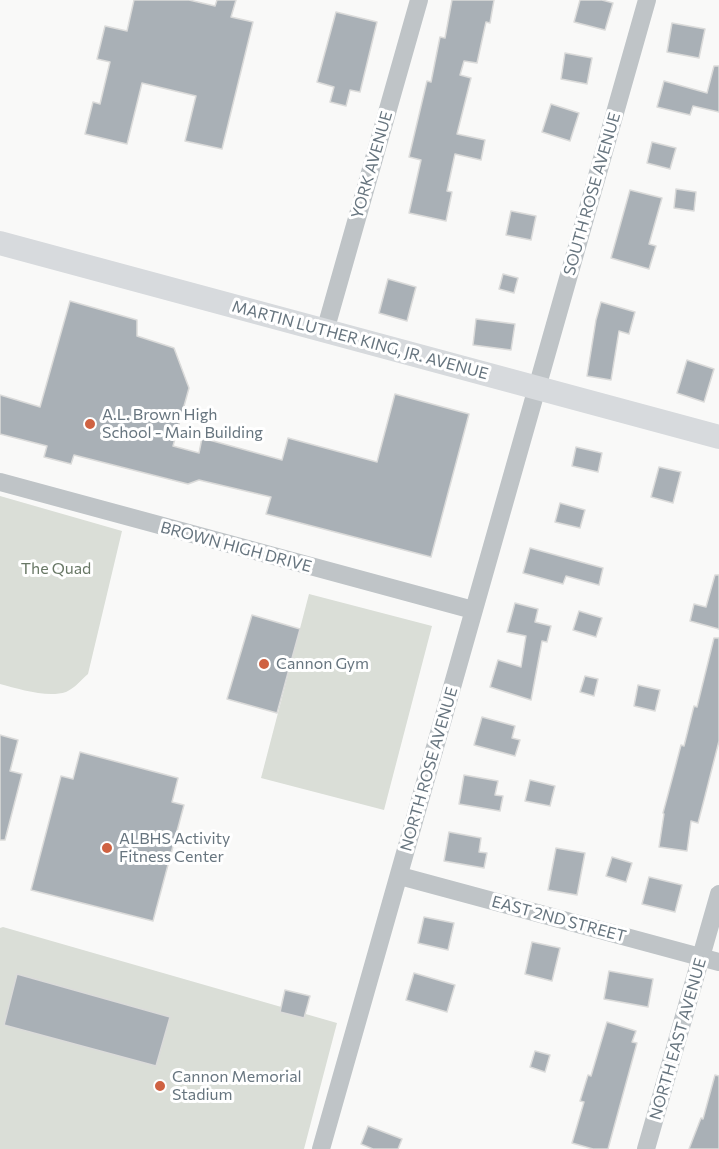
<!DOCTYPE html>
<html>
<head>
<meta charset="utf-8">
<style>
  body { margin:0 }
  canvas { display:block; background:#f9f9f8 }
</style>
</head>
<body>
<canvas width="719" height="1149"></canvas>
<script>
const g = document.querySelector('canvas').getContext('2d');
g.lineJoin = 'round';
function paint(path, color) { g.fillStyle = color; g.fill(path, 'evenodd'); }
function trace(path, color, width, dash) { g.strokeStyle = color; g.lineWidth = width; g.lineCap = dash ? 'butt' : 'round'; g.setLineDash(dash || []); g.stroke(path); }
function write(font, color, halo, rows, align = 'center') {
  g.font = font + ' Commissioner,sans-serif'; g.lineWidth = 6; g.setLineDash([]); g.textBaseline = 'middle'; g.strokeStyle = halo; g.fillStyle = color; for (const [text, x, y, turn = 0] of rows) {
    g.save(); g.translate(x, y); g.rotate((+turn || 0) * Math.PI / 180); g.textAlign = isNaN(turn) ? turn : align; if (halo) g.strokeText(text, 0, 0); g.fillText(text, 0, 0); g.restore();
  }
}
paint(new Path2D(`
  M0,496L122,531L88,674C81,680 75,688 66,692C47,698 19,689 0,684Z
  M309,594L432,626L384,810L261,778Z
  M3,927L337,1023L304,1149H0V928Z`), '#daded7');
const building = new Path2D(`
  M134,0H189L215,6L217,0H236L231,17L253,22L222,149L185,141L196,96L142,83L127,144L85,134L93,102L100,104L110,62L97,59L105,26L127,31Z
  M452,0H494L490,23L486,22L477,63L464,61L460,75L471,78L457,134L485,140L481,160L455,154L447,191L452,192L446,221L409,213L421,160L409,157L427,81L431,82L440,37L445,38Z
  M580,0H602L613,3L605,30L574,22Z
  M336,12L377,22L360,92L350,90L346,106L330,102L334,87L317,82Z
  M672,23L705,29L699,58L667,52Z
  M565,53L592,58L587,84L561,79Z
  M714,66H719V112L693,106L690,115L657,107L664,81L707,93Z
  M551,104L579,113L570,141L542,132Z
  M652,142L676,148L670,169L647,163Z
  M676,189L696,192L694,211L674,208Z
  M630,190L662,198L649,244L656,246L649,269L611,258Z
  M511,211L536,216L531,240L506,235Z
  M503,274L518,278L514,293L499,289Z
  M388,279L416,287L407,321L379,313Z
  M70,301L137,320V336L174,348L189,388L173,446L199,453L202,438L282,460L288,438L377,462L395,394L469,414L431,557L266,514L271,497L199,480L188,484L74,455L71,464L44,457L47,446L0,434V395L40,407Z
  M601,302L635,312L629,334L619,331L611,380L587,376L596,320Z
  M476,319L515,324L511,350L473,345Z
  M687,360L714,369L704,402L677,393Z
  M576,447L602,453L598,472L572,466Z
  M659,467L681,472L673,503L651,497Z
  M560,503L585,510L580,528L555,522Z
  M530,548L603,568L599,585L566,576L563,584L523,573Z
  M715,575H719V629L690,621L694,604L706,607Z
  M515,603L538,609L535,622L551,626L547,642L542,641L531,700L490,687L498,660L521,667L526,636L507,632Z
  M579,611L602,618L596,637L573,630Z
  M252,615L300,629L277,713L227,699Z
  M714,638H719V741L704,800L698,823L691,821L687,851L659,847L664,814L663,813L674,772L681,745L684,746L694,706L697,707Z
  M585,676L598,679L594,696L580,692Z
  M638,685L660,690L655,711L634,706Z
  M482,717L515,726L512,738L520,740L515,756L474,745Z
  M0,735L18,740L10,771L22,774L5,840H0Z
  M80,752L178,778L172,802L184,805L153,921L31,890L61,776L73,779Z
  M464,775L498,781L495,795L503,796L500,811L459,804Z
  M530,780L555,786L550,806L525,801Z
  M449,832L481,838L479,852L487,853L484,868L444,861Z
  M556,848L585,853L577,895L548,890Z
  M612,857L632,863L626,882L606,876Z
  M649,877L682,885L675,912L642,904Z
  M424,917L454,923L448,950L418,943Z
  M532,942L560,948L552,981L525,974Z
  M609,971L653,979L648,1007L604,999Z
  M414,973L455,985L447,1012L406,1000Z
  M17,974L170,1017L156,1066L4,1025Z
  M285,990L310,996L304,1018L280,1012Z
  M607,1022L636,1031L632,1042L637,1043L608,1149H593L572,1143L584,1102L580,1101L588,1075L591,1076Z
  M535,1051L550,1055L545,1072L530,1067Z
  M715,1075L719,1076V1149H689L701,1118L703,1119Z
  M368,1126L402,1139L398,1149H373L361,1144Z`);
paint(building, '#a9b0b6');
trace(building, '#dbdbda', 1.5);
trace(new Path2D(`
  M325,331L419,0
  M0,482L473,610
  M400,876L719,962
  M321,1149L647,0
  M646,1149L719,894`), '#bfc4c7', 18);
trace(new Path2D(`
  M0,243L719,437`), '#d7dadd', 24);
for (const [x, y, r, color] of [
  [90,424,6,"#cf6242"],
  [264,664,6,"#cf6242"],
  [107,848,6,"#cf6242"],
  [160,1086,6,"#cf6242"]
]) { const dot = new Path2D(); dot.arc(x, y, r, 0, 2 * Math.PI); g.fillStyle = color; g.fill(dot); trace(dot, '#fff', 2); }
write('16px', '#67757f', '#fff', [
  ["YORK AVENUE",372,165,-74],
  ["SOUTH ROSE AVENUE",592,194,-74],
  ["MARTIN LUTHER KING, JR. AVENUE",360,340,15],
  ["BROWN HIGH DRIVE",236,547,15],
  ["NORTH ROSE AVENUE",429,769,-74],
  ["EAST 2ND STREET",559,919,15],
  ["NORTH EAST AVENUE",678,1039,-74]
]);
write('16px', '#67757f', '#fff', [
  ["A.L. Brown High",102,415],
  ["School - Main Building",102,433],
  ["Cannon Gym",276,664],
  ["ALBHS Activity",119,839],
  ["Fitness Center",119,857],
  ["Cannon Memorial",172,1077],
  ["Stadium",172,1095]
], 'left');
write('16px', '#697866', '#fff', [
  ["The Quad",56,569]
]);
</script>
</body>
</html>
